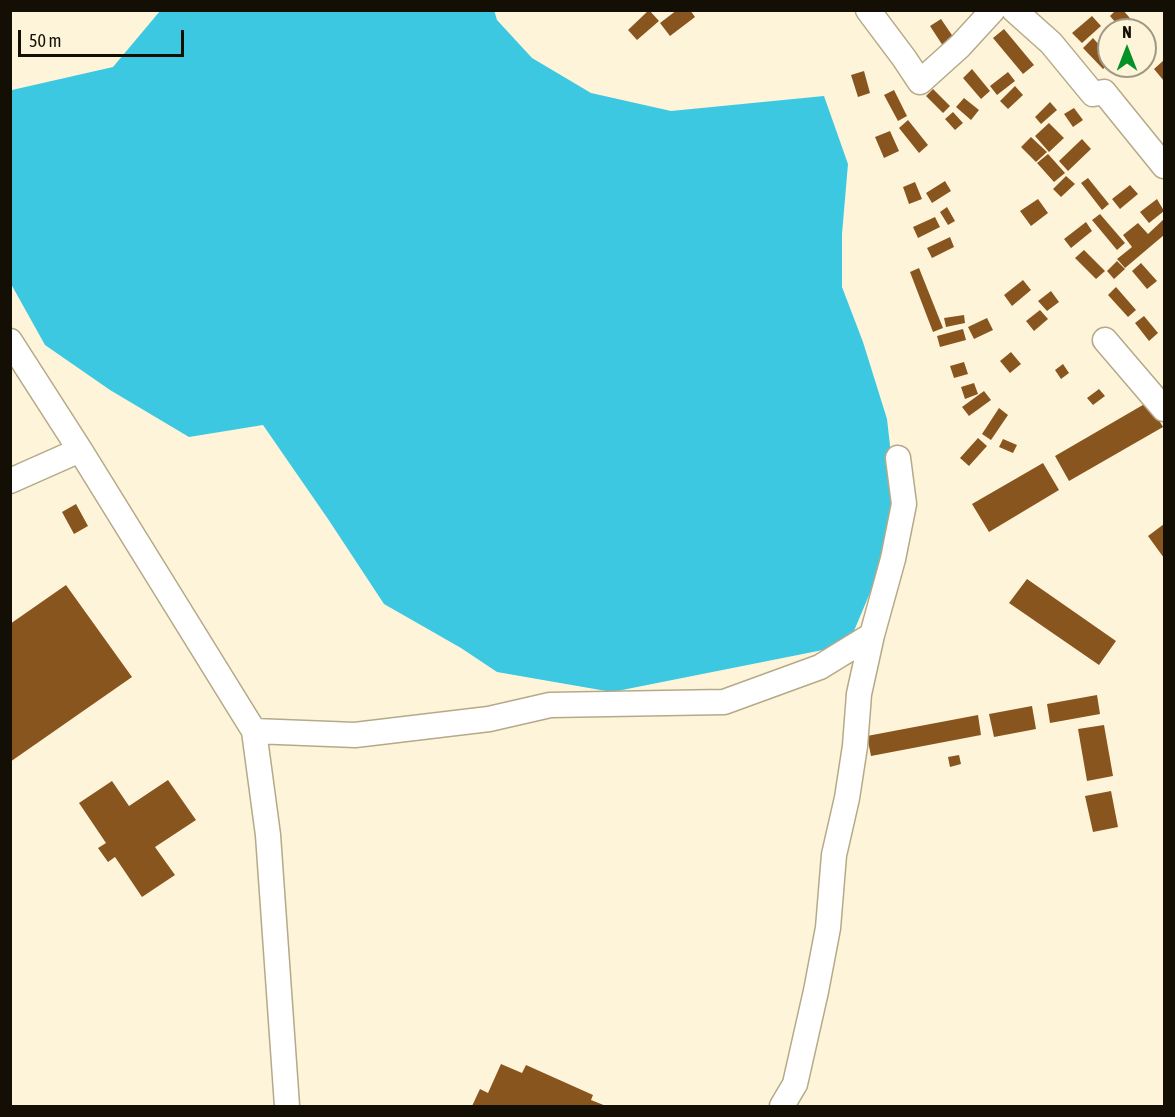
<!DOCTYPE html>
<html>
<head>
<meta charset="utf-8">
<style>
  body { margin:0 }
  #map { position:relative; width:1175px; height:1117px; overflow:hidden; background:#fef4d9; font-family:"Asap Condensed",sans-serif }
  canvas { display:block }
  .frame { position:absolute; inset:0; border:12px solid #130f04; pointer-events:none }
  .north { position:absolute; left:1097px; top:18px; width:60px; height:60px; box-sizing:border-box; background:#fef4d9; border:2px solid #a09884; border-radius:50%; rotate:0deg; font-size:16px; font-weight:700; line-height:24px; text-align:center; color:#130f04 }
  .north::after { content:''; display:block; margin:auto; width:21px; height:27px; background:#029226; clip-path:polygon(50% 0,100% 100%,50% 72%,0 100%) }
  .scale { position:absolute; left:18px; top:30px; width:166px; height:27px; box-sizing:border-box; border:3px solid #130f04; border-top:0; padding-left:8px; font-size:18px; line-height:21px; white-space:nowrap; color:#130f04; -webkit-text-stroke:4px #fef4d9; paint-order:stroke }
</style>
</head>
<body>
<div id="map">
<canvas width="1175" height="1117"></canvas>
<div class="frame"></div>
<div class="north">N</div>
<div class="scale">50 m</div>
</div>
<script>
const g = document.querySelector('canvas').getContext('2d');
g.lineJoin = 'round';
function paint(path, color) { g.fillStyle = color; g.fill(path, 'evenodd'); }
function trace(path, color, width, dash) { g.strokeStyle = color; g.lineWidth = width; g.lineCap = dash ? 'butt' : 'round'; g.setLineDash(dash || []); g.stroke(path); }
paint(new Path2D(`
  M494,10L497,20L532,58L591,93L671,111L824,96L848,164L842,234V287L863,342L887,419L898,516L878,574L848,645L612,692L497,672L461,648L384,604L328,519L263,425L189,437L110,390L45,345L11,284L10,92L12,90L113,67L160,11Z`), '#3dc8e2');
paint(new Path2D(`
  M649,10L659,21L637,40L628,30Z
  M677,10H690L695,17L670,36L660,23Z
  M1116,10H1123L1140,30H1122L1110,16Z
  M1092,16L1101,26L1082,43L1072,33Z
  M941,19L956,41L945,49L930,26Z
  M1004,29L1034,65L1023,74L993,38Z
  M1093,38L1109,56V64L1103,69L1083,48Z
  M1164,60V81L1154,69Z
  M972,69L990,91L981,99L963,78Z
  M864,71L870,93L858,97L851,75Z
  M1008,72L1015,81L997,95L990,86Z
  M1015,86L1023,95L1008,109L1000,101Z
  M933,89L950,106L943,113L926,96Z
  M894,90L907,116L898,121L884,95Z
  M964,98L979,110L971,120L956,107Z
  M1050,102L1057,110L1041,124L1035,117Z
  M1074,108L1083,120L1073,127L1064,114Z
  M953,112L963,123L955,130L945,119Z
  M908,120L928,145L919,153L899,128Z
  M1049,123L1064,138L1049,152L1035,136Z
  M890,131L899,151L884,158L875,137Z
  M1031,137L1047,152L1036,162L1021,147Z
  M1082,139L1091,149L1068,171L1059,161Z
  M1048,154L1065,173L1054,182L1037,163Z
  M1066,176L1075,184L1061,197L1053,189Z
  M1088,178L1109,204L1102,210L1081,183Z
  M945,181L951,191L932,203L926,193Z
  M915,182L922,199L909,204L903,187Z
  M1130,185L1138,194L1120,209L1112,199Z
  M1038,199L1048,213L1031,226L1020,211Z
  M1157,199L1164,211L1149,223L1140,212Z
  M947,207L955,221L948,225L940,212Z
  M1100,214L1125,243L1117,250L1092,220Z
  M935,217L940,227L918,238L913,227Z
  M1164,219V235L1125,268L1117,259L1132,247L1123,235L1138,223L1148,234Z
  M1086,222L1092,231L1071,248L1064,239Z
  M950,237L954,247L932,258L927,248Z
  M1084,250L1105,271L1096,279L1075,258Z
  M1117,261L1125,269L1114,279L1107,271Z
  M1141,263L1157,281L1147,289L1132,271Z
  M919,268L943,328L933,332L910,272Z
  M1023,280L1031,290L1012,306L1004,295Z
  M1116,287L1136,310L1128,317L1108,295Z
  M1051,291L1059,302L1047,311L1038,301Z
  M1040,310L1048,319L1034,331L1026,321Z
  M964,315L965,323L946,327L944,318Z
  M1144,316L1158,333L1149,341L1135,323Z
  M987,318L993,330L974,339L968,327Z
  M963,329L966,340L940,347L937,336Z
  M1011,352L1021,364L1010,373L1000,361Z
  M964,362L968,374L954,378L950,366Z
  M1063,364L1069,373L1061,379L1055,370Z
  M974,383L978,394L965,399L961,387Z
  M1099,389L1105,396L1093,405L1087,398Z
  M984,391L991,400L969,416L962,407Z
  M1148,402L1163,427L1069,481L1055,456Z
  M999,408L1008,415L991,440L982,434Z
  M978,438L987,446L969,466L960,458Z
  M1003,439L1017,445L1013,453L999,447Z
  M1043,463L1059,490L989,532L972,504Z
  M76,504L88,526L74,534L62,512Z
  M1164,524V558L1148,536Z
  M1027,579L1116,641L1099,665L1009,603Z
  M66,585L132,677L10,762V624Z
  M1097,695L1100,714L1050,723L1047,704Z
  M1032,706L1036,729L994,737L989,714Z
  M978,715L981,735L871,756L867,736Z
  M1104,725L1113,776L1087,781L1078,729Z
  M959,755L961,764L950,767L948,757Z
  M168,780L196,820L155,847L175,875L142,897L115,857L108,862L98,848L106,843L79,803L112,781L129,806Z
  M1111,791L1118,827L1093,832L1085,796Z
  M501,1064L522,1073L526,1065L593,1095L591,1100L606,1106H472L480,1089L488,1093Z`), '#89551f');
const minor = new Path2D(`
  M868,10L904,58L920,82L960,46L993,10
  M1014,10L1051,43L1093,94L1104,92L1164,166
  M1105,340L1164,409
  M10,341L80,450L254,731L268,835L287,1106
  M10,481L80,450
  M254,731L355,735L489,719L550,705L724,702L820,667L872,635L893,559L904,504L898,458
  M782,1106L795,1084L816,991L828,928L834,855L847,798L855,746L859,694L872,635`);
trace(minor, '#b5a988', 27);
trace(minor, '#fff', 24);
</script>
</body>
</html>
